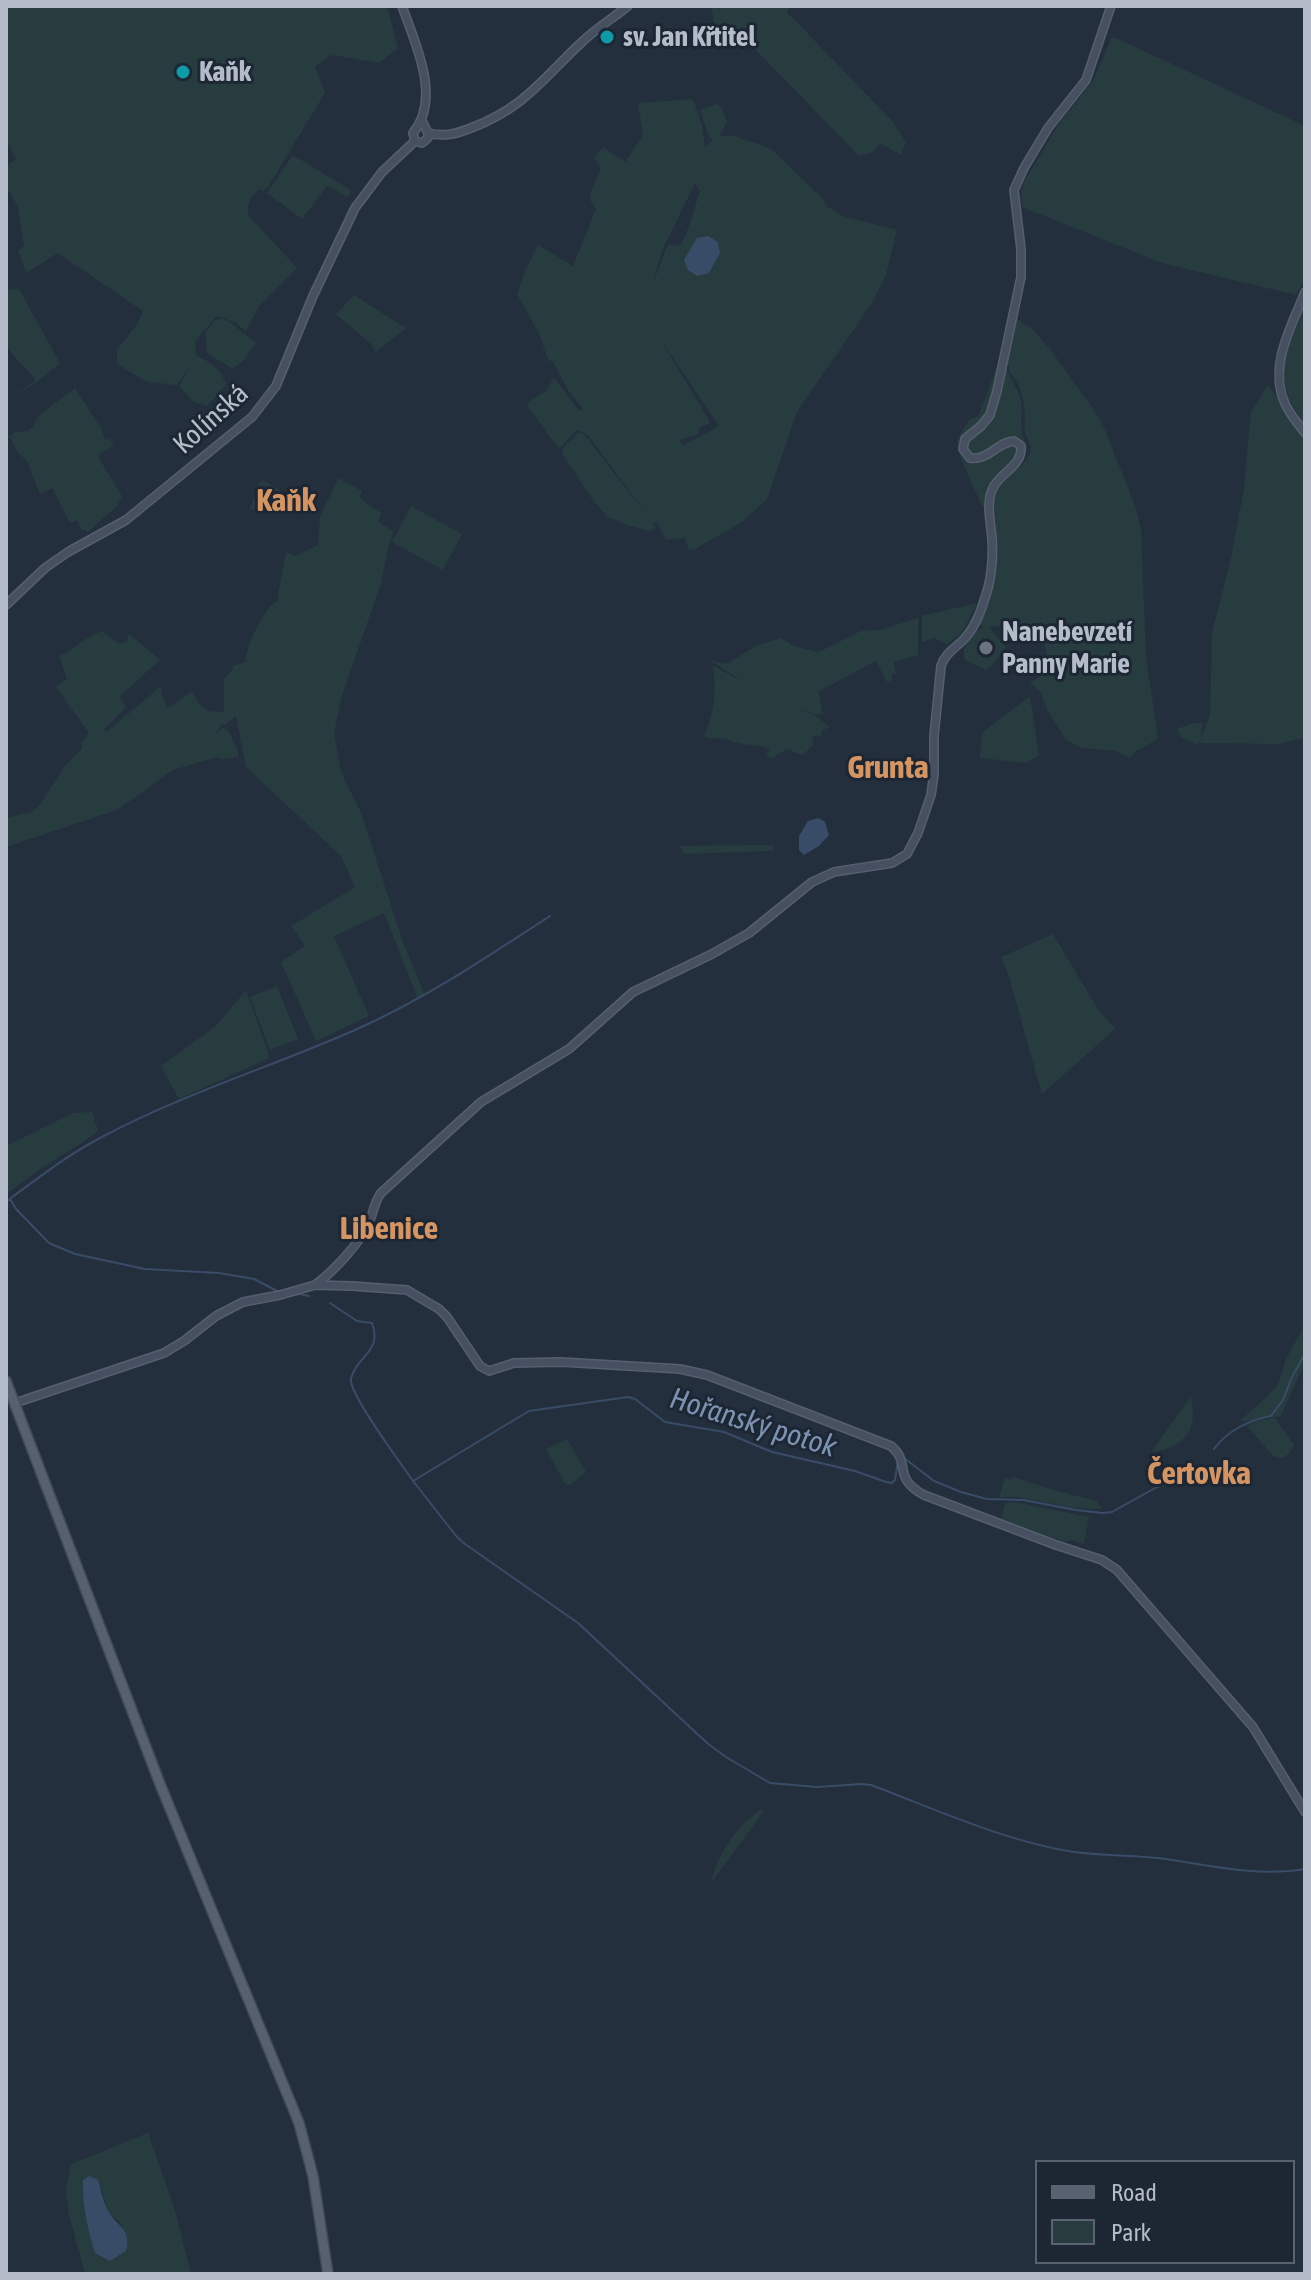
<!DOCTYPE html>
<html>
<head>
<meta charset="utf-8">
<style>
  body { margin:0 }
  #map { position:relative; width:1311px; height:2280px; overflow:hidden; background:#242f3e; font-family:"Asap Condensed",sans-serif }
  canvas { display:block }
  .frame { position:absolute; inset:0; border:8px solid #b4bcc9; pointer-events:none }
  .legend { position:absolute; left:1035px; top:2160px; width:260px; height:104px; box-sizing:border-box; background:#1d2633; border:2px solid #59626f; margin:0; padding:10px 14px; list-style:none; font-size:24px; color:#b4bcc9 }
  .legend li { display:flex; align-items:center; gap:16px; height:40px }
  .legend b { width:40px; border:2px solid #59626f }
</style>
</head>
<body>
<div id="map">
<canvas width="1311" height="2280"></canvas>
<div class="frame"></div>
<ul class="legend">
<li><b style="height:10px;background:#56606e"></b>Road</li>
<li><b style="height:22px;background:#263c3f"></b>Park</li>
</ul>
</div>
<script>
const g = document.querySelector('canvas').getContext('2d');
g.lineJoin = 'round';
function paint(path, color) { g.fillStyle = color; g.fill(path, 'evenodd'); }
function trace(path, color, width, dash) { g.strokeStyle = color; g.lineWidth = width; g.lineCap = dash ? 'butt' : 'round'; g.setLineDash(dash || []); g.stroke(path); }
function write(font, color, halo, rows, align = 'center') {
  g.font = font + ' "Asap Condensed",sans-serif'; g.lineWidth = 6; g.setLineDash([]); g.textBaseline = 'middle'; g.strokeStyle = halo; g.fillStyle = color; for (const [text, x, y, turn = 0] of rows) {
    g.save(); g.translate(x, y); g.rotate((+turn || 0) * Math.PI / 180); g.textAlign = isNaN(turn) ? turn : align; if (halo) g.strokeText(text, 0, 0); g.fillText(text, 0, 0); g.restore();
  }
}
paint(new Path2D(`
  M6,6H387L398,48L379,63L332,55L315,67L325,93L268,187L263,191L260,189C250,196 247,203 248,215L297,268L259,306L246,331L236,323L217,316L195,341L196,356C211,361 223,371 226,385L207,406L194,402L179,386L191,365L177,385L147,382L117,364V350L138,323L143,311L58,253L26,273L18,250L24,246L18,207L6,186V166L16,159L6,141Z
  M711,6H790L787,12L893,122L906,142L901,155L880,143L873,152L859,156L754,48L719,45L710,34L714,21Z
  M1114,37L1305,126V278L1296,295L1162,263L1022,207L1021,192L1024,182L1060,122L1093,81L1111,39Z
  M693,99L702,125L705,148L713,139L709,137L700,110L717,104L722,108L727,122L719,136H735L771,149L823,199L826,206L843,216L897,230L886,275L872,303L797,412L767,499L742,522L695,549L689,550L685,538L666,540L657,522L653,523L656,529L650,531L627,525L608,517L592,499L562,453L564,447L578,433H582L587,438L649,518L588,435L577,430L559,449L528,407V402L546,391L554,377L579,411L583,409L568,390L552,360L549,362L539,334L517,294L525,271L538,245L573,266L596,209L590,200L591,197L590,195L601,168L594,158L603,147L625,162L643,135L638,103ZM695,183L700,192C693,210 690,229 680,246L668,244L653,283L662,251ZM659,337L719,426L682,446L680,440L698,434L701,426L709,424V420Z
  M293,155L352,191L347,197L327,186L302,219L267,193Z
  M19,289L60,363L37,382L14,395L36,380L6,347V290Z
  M354,295L406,328L375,353L374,347L336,314Z
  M1305,307V424C1270,377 1284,357 1305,307Z
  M222,319L230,322L256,343L244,360L233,369L207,353L205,333L215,320Z
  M1017,319L1033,330L1050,349L1094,410L1103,425L1136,508L1141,530L1146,656L1158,739L1136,751L1130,758L1115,751L1082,748L1066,740L1048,711L1040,692L1030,683C1043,675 1047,675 1045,658L1047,655L1040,628L988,626L1006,647L996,661L986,670L965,660C960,646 971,634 984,627L980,625L981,620L995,576L997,554L994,499C1002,473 1021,472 1029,455C1034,446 1027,441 1025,431C1024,426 1025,424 1025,419C1025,402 1021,383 1009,372L1008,363Z
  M1006,366C1008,378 1019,387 1021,402C1023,416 1018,427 1025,441C1022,447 1019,453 1016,459C1002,478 985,480 988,508L982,506L961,459L957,440L969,420L978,416L997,367Z
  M1268,385L1305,435V738L1278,744L1200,743L1199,740L1198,745L1182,738L1177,729L1194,723H1203L1200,740L1210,715L1212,632L1231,558L1244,488L1251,411Z
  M75,388L102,430L105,440L109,438L114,446L100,453L98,457L122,496L118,505L88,532L81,529L77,520L70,523L52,488L40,494L27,461L18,453L10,437L6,438V433L10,436L15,432L28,431L33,426L39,415Z
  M338,478L362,491L360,497L367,504L381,513L378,522L394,531L389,544L381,583L341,699L334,734L341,772L361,813L404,945L425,995L418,999L384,913L334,936L369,1016L316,1041L281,962L305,946L291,926L355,887L341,856L246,767L236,716L225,725L222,724L214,736L222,728L227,729L238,750V757L221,759L217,757L173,770L117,810L6,847V818L32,812L41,803L64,767L82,748L81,743L89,733L56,687L67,679L59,656C75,650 86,636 102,631L120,644L127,641L129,634L160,660L119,697L126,707L103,731H108L161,686L162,696L168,708L192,691C201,709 204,712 224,712V679L233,669V666L245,662C250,641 250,639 261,620C267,611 268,607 277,601L286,552L295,556L318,545L320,517Z
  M263,480L288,495L291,503L288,509L280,514L250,509L259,484Z
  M411,506L462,534L443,570L392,542Z
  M977,603L962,633L947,644L934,638L922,642V616Z
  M918,618V655L894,662L896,673L892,675V680L887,682L876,661L819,691L822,712L826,713L816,715L796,707L816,716L830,727L823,730L821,736L816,735L812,738L814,744L803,755L786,749L771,759L766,754L770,749C756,743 749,746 737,743C732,742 728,739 724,739C716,738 710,739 704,736C714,713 718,690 712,665L745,683L711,661L727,664L756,646L781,638L793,646L819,652L861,631L880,630Z
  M1030,696L1039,755L1026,763L980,758L982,733Z
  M752,845H773V851L688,854L682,853V850L679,846Z
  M1053,934L1098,1009L1115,1029L1042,1094L1008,974L1001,957Z
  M277,986L298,1039L270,1050L250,997Z
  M246,990L270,1058L179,1099L161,1066L216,1026Z
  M92,1112L98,1130L95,1134L39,1170L6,1194V1146L73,1113Z
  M1305,1324V1362L1281,1416L1242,1422L1241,1420C1248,1414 1274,1391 1278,1384C1282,1376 1283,1367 1286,1359C1292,1347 1299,1336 1305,1324Z
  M1191,1396C1192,1404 1194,1415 1192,1423C1189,1441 1167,1452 1151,1452Z
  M1275,1418L1294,1445L1290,1452L1284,1458L1274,1457L1247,1426L1257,1421Z
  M567,1439L586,1472L570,1485H566L546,1449Z
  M1005,1477L1010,1480L1013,1477C1041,1486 1070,1495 1097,1501L1102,1509L1073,1508L1019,1497H999Z
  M1015,1502L1089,1517L1084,1544L1070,1540L1065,1542L1001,1519L1005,1503Z
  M760,1810L764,1811L711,1883C718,1854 735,1827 760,1810Z
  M148,2133L174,2207L191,2274H85L69,2215L66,2191L71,2164ZM98,2180L110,2215L121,2223L126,2251L110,2261Z`), '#263c3f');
paint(new Path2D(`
  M708,236L718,242L720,253L709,273L697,276L688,270L684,260L697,238Z
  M818,818L825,822L829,835L819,846L804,855L799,850V836L808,821Z
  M89,2176L98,2180C101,2190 103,2202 109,2212C117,2227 132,2228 126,2251L110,2261L95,2253C88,2229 82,2206 83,2180Z`), '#394c67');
trace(new Path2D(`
  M11,1198C41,1176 69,1154 102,1137C183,1094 271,1067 355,1030C425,999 487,957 550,916
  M6,1202L10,1199L16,1209L49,1243L75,1254L145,1269L219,1273L254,1279L279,1292
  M288,1296L300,1294L309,1296
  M330,1303L357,1321L372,1323C383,1352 356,1356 351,1379C348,1393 403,1466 413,1481L529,1411L628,1397L635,1399L665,1422L724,1432L772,1452L855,1471L886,1482L892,1483L895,1480L898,1460
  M1214,1449C1227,1431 1249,1420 1271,1416L1283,1400L1292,1377L1305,1354
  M904,1458L934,1481L961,1492L987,1499L1023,1500L1076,1510L1103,1513L1112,1512L1157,1487L1193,1473L1205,1465
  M413,1481L457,1537L465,1544L578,1623L707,1743L726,1757L770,1783L817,1787L862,1784L871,1785C935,1809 1007,1842 1074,1852C1105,1856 1135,1855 1166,1859C1212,1866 1259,1877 1305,1869`), '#394c67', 2);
const secondary = new Path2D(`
  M402,6C415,43 442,98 413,133L415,141
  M428,133C444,137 456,134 471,128C526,107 543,78 583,41C597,28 613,18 628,6
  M415,141L422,143L428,138V133L422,121
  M1305,292C1292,326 1269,364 1284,401C1288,413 1298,423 1305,433
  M6,605L45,568L68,552L126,520L252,417L276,386L313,296L355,208L382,172L415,141
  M315,1285C333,1272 361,1242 369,1222C374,1212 374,1202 381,1193L481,1102L569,1049L633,992L712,954L749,933L812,882L834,872L892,863L907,854L918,833L931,795L934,774V736L941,666C945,653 956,648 965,638C977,625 983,605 988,588C992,572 993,555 992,539C991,524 986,505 992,490C999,472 1023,467 1021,446L1014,441C997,442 988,461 970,458L963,449L965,439L981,426L990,415L997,391L1021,277V249L1014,190L1024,168L1048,128L1086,80L1111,6
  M15,1403L164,1353L184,1341L216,1316L243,1302L280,1295L315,1285L352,1286L407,1290L439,1309L447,1317L480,1366L489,1371L514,1363L561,1362L680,1369L707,1375L891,1446C912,1463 891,1477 924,1495L1056,1545L1102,1560L1117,1570L1253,1727L1305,1812`);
const primary = new Path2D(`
  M6,1381L160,1784L299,2123L313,2176L328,2274`);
trace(secondary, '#565f6c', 10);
trace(primary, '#414a57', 12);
trace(secondary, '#465061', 7);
trace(primary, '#56606e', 9);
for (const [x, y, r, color] of [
  [607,37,8,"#0f9aa8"],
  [183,72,8,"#0f9aa8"],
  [986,648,8,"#6b7280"]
]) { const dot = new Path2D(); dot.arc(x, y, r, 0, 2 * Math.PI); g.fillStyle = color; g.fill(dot); trace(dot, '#1d2633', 3); }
write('bold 28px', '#b4bcc9', '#1d2633', [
  ["sv. Jan Křtitel",623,37],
  ["Kaňk",199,72],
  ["Nanebevzetí",1002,632],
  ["Panny Marie",1002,664]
], 'left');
write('28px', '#b4bcc9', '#1d2633', [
  ["Kolínská",211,419,-42]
]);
write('italic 30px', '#7c92b1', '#1d2633', [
  ["Hořanský potok",753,1423,17]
]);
write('bold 32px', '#d59563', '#1d2633', [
  ["Kaňk",286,501],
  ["Grunta",888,768],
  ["Libenice",389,1229],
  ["Čertovka",1199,1474]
]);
</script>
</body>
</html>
